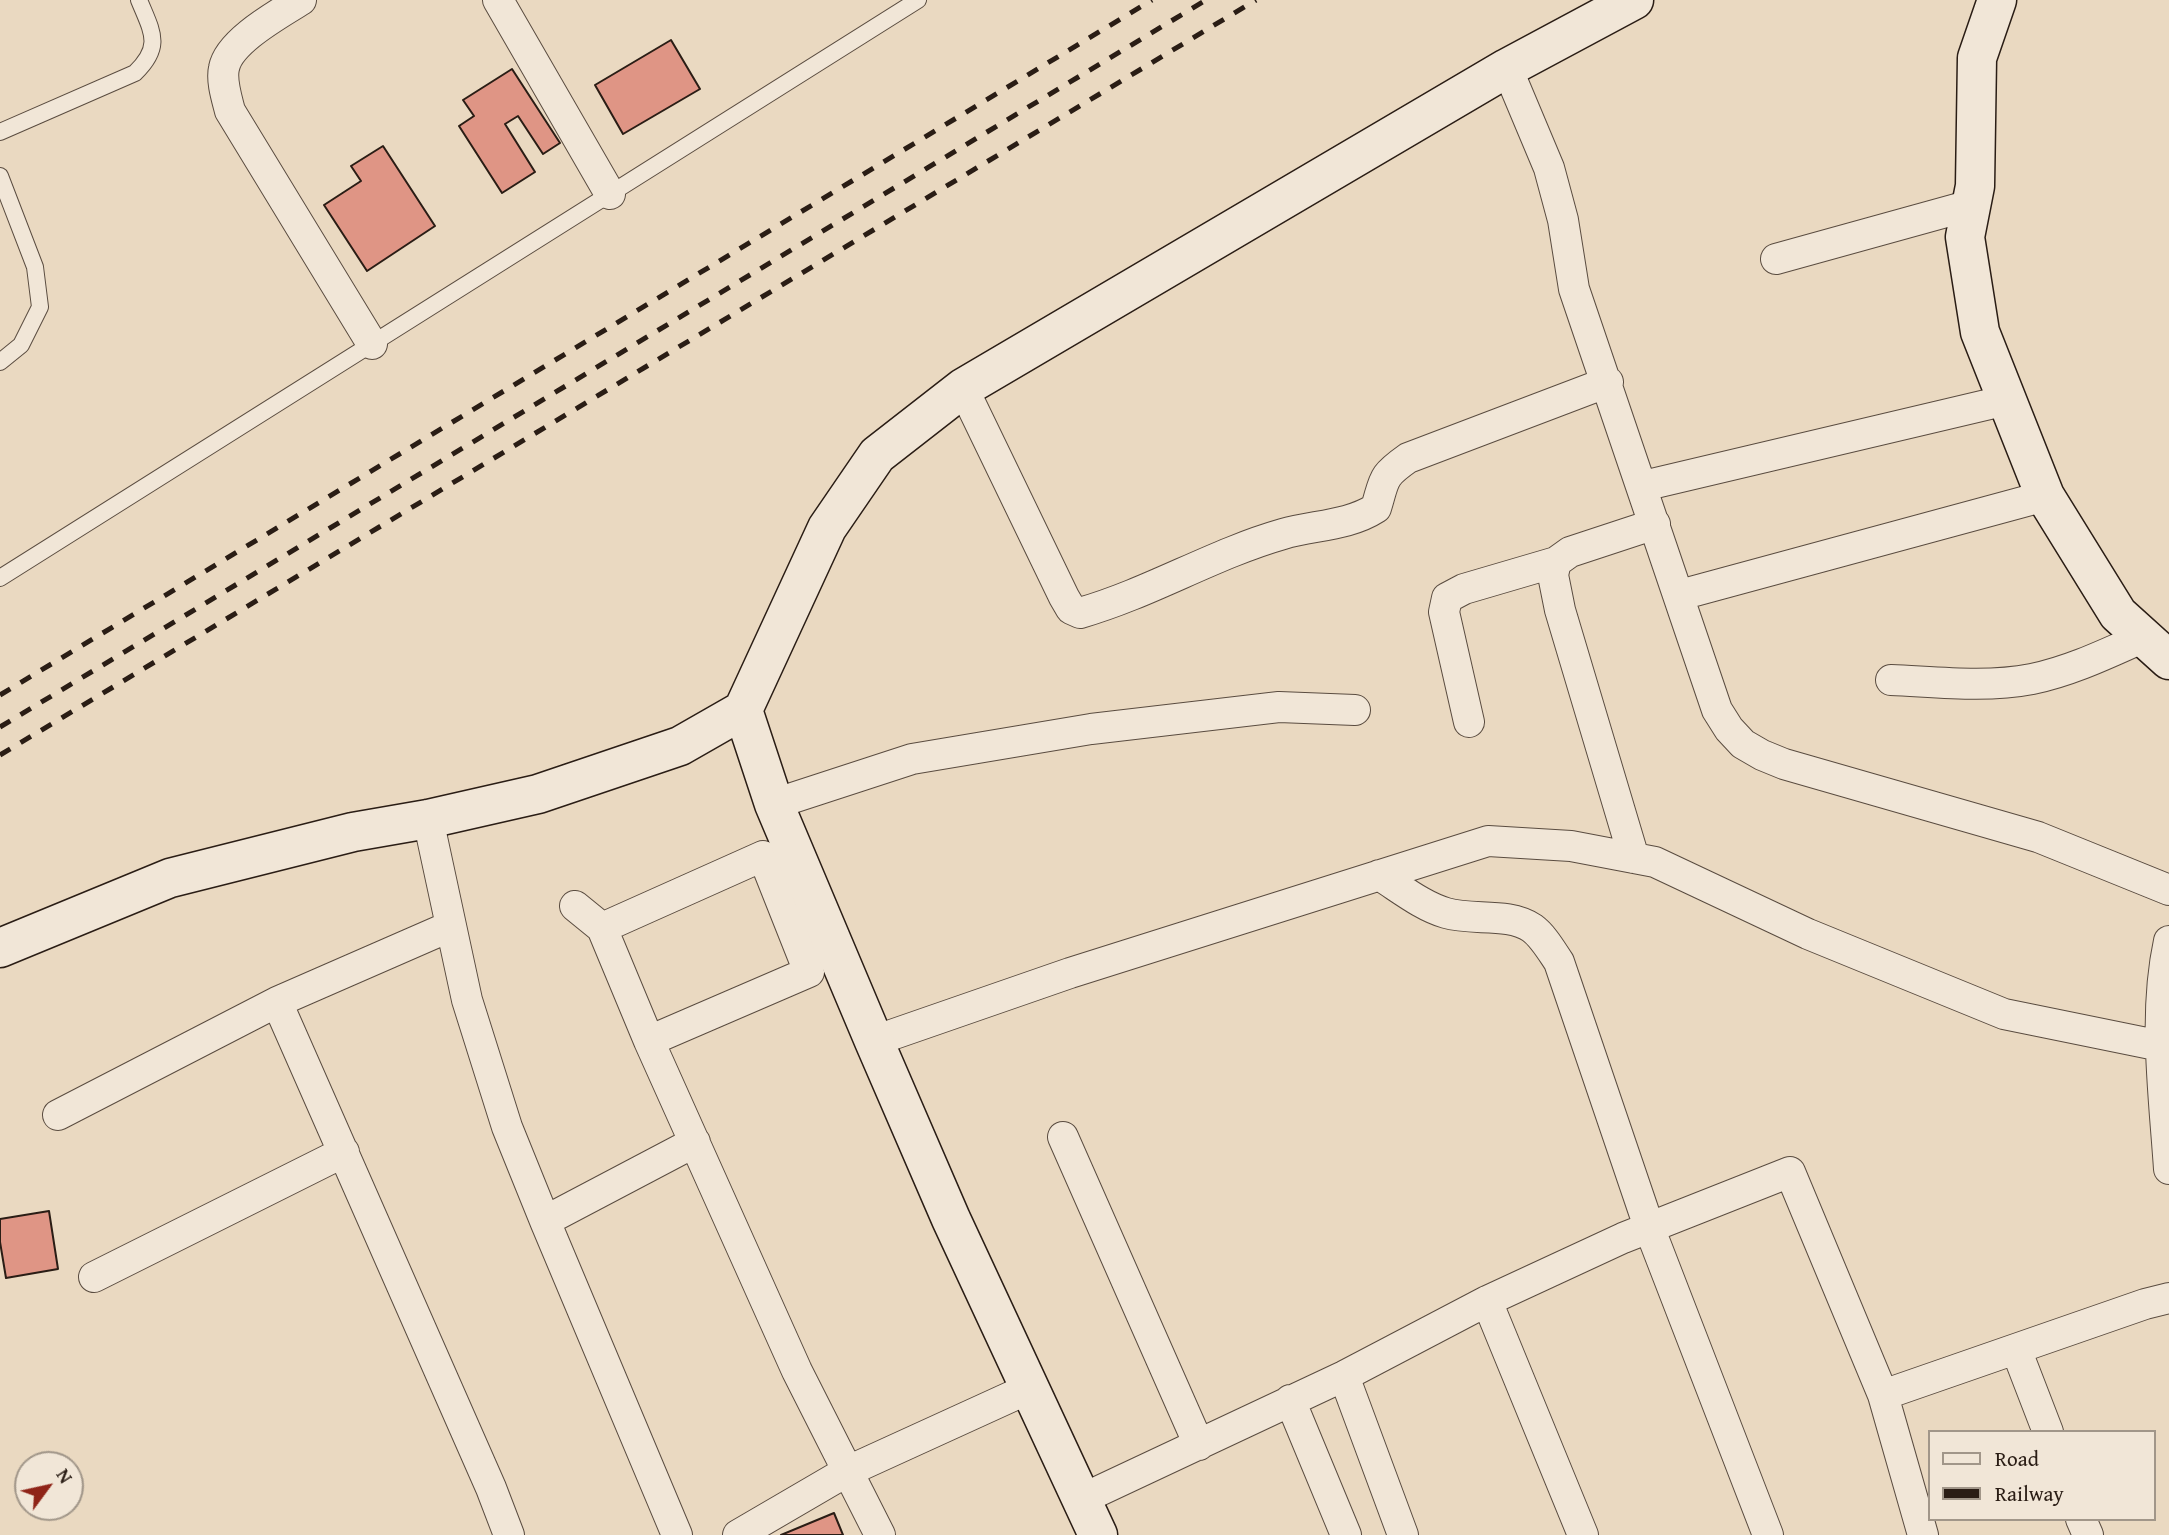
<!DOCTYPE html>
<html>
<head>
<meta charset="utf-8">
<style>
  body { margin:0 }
  #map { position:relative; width:2169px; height:1535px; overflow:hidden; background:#ead9c1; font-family:"Gentium Book Plus",serif }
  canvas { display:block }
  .legend { position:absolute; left:1928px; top:1430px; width:228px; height:91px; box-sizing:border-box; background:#f1e6d7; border:2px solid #a19689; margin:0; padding:9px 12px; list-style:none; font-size:21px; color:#2a1d15 }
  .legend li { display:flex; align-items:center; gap:14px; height:35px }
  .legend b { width:35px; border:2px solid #a19689 }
  .north { position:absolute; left:14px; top:1451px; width:70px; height:70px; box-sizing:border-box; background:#f1e6d7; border:2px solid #a19689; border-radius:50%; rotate:57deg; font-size:19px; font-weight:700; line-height:28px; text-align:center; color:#2a1d15 }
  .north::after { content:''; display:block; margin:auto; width:24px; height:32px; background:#8f2418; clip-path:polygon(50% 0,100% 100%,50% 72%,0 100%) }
</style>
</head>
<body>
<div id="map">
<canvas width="2169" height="1535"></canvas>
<ul class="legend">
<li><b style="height:9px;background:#f1e6d7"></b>Road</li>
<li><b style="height:9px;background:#2a1d15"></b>Railway</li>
</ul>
<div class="north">N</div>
</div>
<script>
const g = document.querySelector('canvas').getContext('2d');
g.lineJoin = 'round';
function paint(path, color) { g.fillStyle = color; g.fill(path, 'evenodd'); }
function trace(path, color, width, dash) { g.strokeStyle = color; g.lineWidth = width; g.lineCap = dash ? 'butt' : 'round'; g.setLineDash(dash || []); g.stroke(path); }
const building = new Path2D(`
  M671,40L700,89L623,134L595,85Z
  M512,69L560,143L543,154L518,116L505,124L535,172L502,193L459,126L474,116L463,100Z
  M383,146L435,226L367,271L324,205L361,181L351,166Z
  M49,1211L58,1269L6,1278L0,1242V1219Z
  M834,1513L843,1535H781Z`);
paint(building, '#df9585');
trace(building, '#2a1d15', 2);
const lane = new Path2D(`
  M0,132L135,73C163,46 152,32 139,0
  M0,176L35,267L40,307L21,345L0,362
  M0,578L918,0`);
const street = new Path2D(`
  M301,0C279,14 229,41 224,68C221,81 227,99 230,111L372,344
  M498,0L610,194
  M1507,68L1549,168L1563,220L1574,289L1717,710L1729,729L1743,744L1762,755L1784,764L2038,837L2169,890
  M1776,259L1971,205
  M963,388L1064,597L1071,609L1080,613C1150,593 1213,554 1283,534C1314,525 1348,526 1376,508C1385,479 1381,477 1408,458L1608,382
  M1643,486L2007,400
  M1680,595L2045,496
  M1891,680C1937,682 1986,688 2032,679C2071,671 2108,653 2144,637
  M1469,722L1444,612L1447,598L1464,589L1556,562
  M774,804L912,759L1091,729L1279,707L1355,710
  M428,819L467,1000L507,1127L545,1221L695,1142
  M1634,858L1560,610L1553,575L1556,562L1570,552L1655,524
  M1379,875C1400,888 1422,906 1446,913C1473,921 1508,912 1532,928C1543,936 1551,950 1559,962L1649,1227L1768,1535
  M575,906L602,928L649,1041
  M602,928L763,856L809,972L649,1041L797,1371L880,1535
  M2169,941C2153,1015 2164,1094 2169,1169
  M277,1002L491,1488L509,1535
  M874,1041L1070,973L1488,841L1571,846L1655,862L1808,934L2004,1014L2161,1046
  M58,1115L277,1002L451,926
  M1063,1137L1199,1445
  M545,1221L677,1535
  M94,1277L344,1152
  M1487,1301L1583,1535
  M2016,1349L2048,1432
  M1344,1376L1403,1535
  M1290,1400L1346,1535
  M1082,1499L1344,1376L1487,1301L1623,1238L1790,1172L1883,1395
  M2081,1519L2088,1535
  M738,1535L846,1472L1030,1388
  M1923,1535L1883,1395L2145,1304L2169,1298`);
const secondary = new Path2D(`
  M1997,0L1977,58L1975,186L1965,237L1980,332L2045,496L2118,614L2169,660
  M743,710L774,804L874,1041L951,1219L1098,1535
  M0,948L170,878L353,832L428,819L538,794L680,746L743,710L827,528L877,455L963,388L1507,68L1634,0`);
trace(lane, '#5a4c40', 18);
trace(street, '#5a4c40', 32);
trace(secondary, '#2a1d15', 41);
trace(lane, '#f1e6d7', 16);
trace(street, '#f1e6d7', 30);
trace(secondary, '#f1e6d7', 38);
trace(new Path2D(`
  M0,695L1152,0
  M0,727L1206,0
  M0,755L1256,0`), '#2a1d15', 5, [12, 12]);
</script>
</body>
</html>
